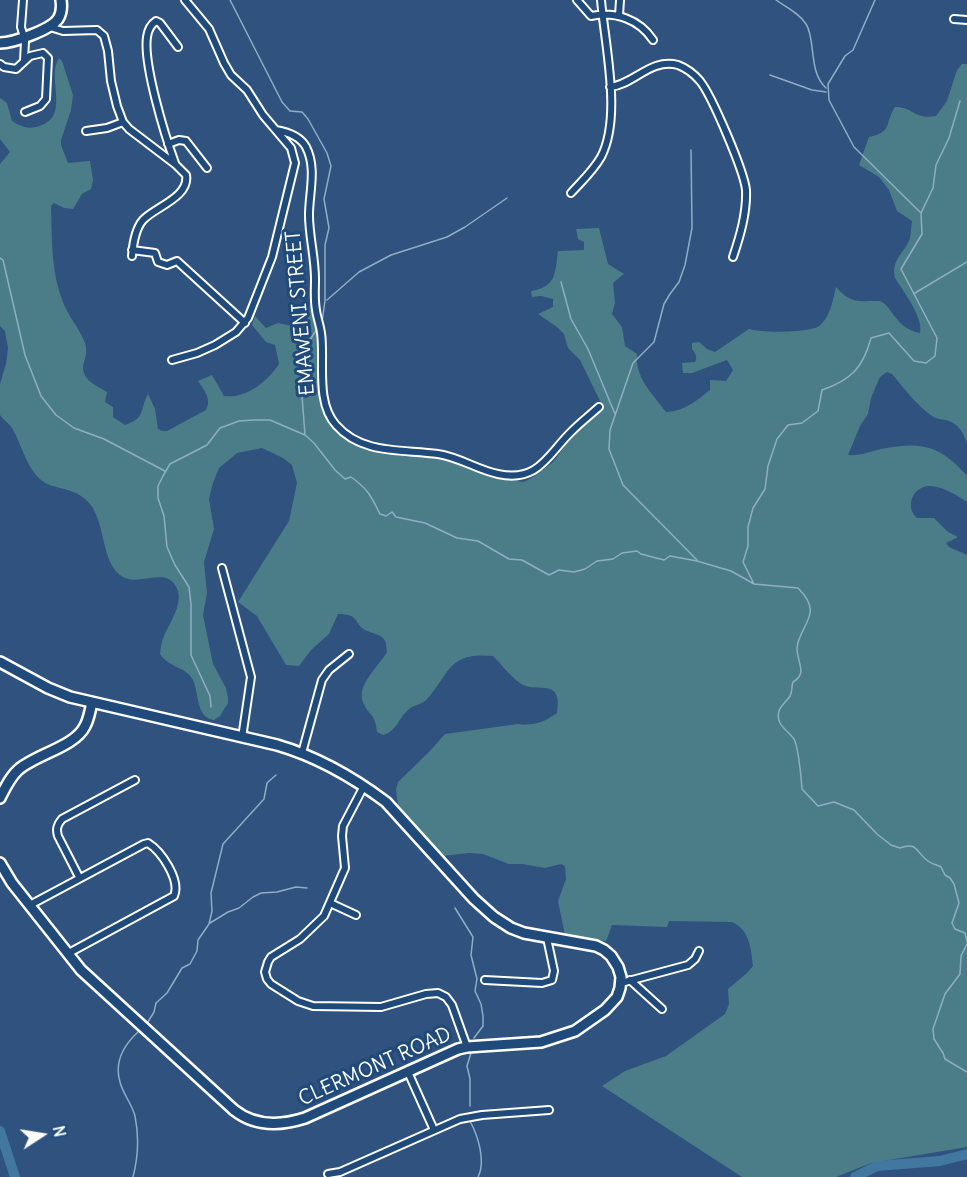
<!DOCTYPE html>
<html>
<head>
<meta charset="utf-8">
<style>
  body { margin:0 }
  #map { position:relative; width:967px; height:1177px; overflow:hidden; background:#2f527e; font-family:Delius,sans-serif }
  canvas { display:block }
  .north { position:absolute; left:12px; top:1105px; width:60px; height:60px; -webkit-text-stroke:4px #1f4a7a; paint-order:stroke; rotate:78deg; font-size:16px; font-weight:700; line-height:24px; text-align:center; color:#fff }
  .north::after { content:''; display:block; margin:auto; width:21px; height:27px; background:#fff; clip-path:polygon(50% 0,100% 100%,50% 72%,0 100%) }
</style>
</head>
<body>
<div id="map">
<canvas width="967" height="1177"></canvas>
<div class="north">N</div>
</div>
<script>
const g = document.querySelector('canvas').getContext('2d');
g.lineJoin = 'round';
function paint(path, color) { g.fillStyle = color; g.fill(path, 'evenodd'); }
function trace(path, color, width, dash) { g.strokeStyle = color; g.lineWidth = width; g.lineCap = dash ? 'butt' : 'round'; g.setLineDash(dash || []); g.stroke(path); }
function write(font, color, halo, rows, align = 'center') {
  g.font = font + ' Delius,sans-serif'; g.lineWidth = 6; g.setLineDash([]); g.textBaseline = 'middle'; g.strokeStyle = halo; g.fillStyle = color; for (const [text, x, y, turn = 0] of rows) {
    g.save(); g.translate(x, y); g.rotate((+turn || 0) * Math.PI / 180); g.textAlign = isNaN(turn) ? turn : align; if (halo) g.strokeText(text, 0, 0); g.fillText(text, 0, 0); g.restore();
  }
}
paint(new Path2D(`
  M59,58L62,61L73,95L71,110L61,140V145L68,163L90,161L93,180L91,189L82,194L73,209L64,208L54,203L51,206C52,239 51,272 63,302C68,316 80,329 85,343C87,349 86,356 84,362C79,378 95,385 107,392L105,402L113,407V417L125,425C146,418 139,411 148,394L155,409L158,429L162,431H167L206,410C212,399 204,390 198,381L212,375L224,396C246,399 267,382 279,364L275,345L266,342L252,325L255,316L266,328L278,323L292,326L309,304L316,329L322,397L330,423L343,437L376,451L417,453L445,458L469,466L493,478L524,482L535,476L553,462L572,437L603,407L580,360L568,348L564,334L557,327L538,314L553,307V299L541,296L532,297L531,291C556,287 555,274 558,251L584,250V242L578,239L576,229L599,228L608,264L624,274L613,283L615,303L612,314L622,327L625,346L637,354C635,378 652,393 666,412C685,411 696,401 710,390V380L726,381L733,370L727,360L692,373H683L682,363L695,362C698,357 695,353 692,349V343L699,342L707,349L715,352L749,329C760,333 810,333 819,326C830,318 833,300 836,287C847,299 853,302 870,301C870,301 879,301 879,301C892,304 895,329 920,333C924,318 903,291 895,278C891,261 902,255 909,241C911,236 911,227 912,221L897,211L889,190L879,177L859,165L869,137C893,132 884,124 895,107C914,107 914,120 936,116L947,101L957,70L962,64H967V444C964,433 958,423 946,420C940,419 936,419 932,416C916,405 904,388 892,374L887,372L880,377L876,386L871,398L868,414L860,426L848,455C859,456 870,452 881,449C920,441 941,445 967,476V502C957,495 940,485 928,486C912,488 905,507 917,518H934L948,532L958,537L946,543L949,547L967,555V1147L871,1163L836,1177H742L602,1086L625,1071L666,1056L725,1014L729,1004L728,989L747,973L753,966C751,949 750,930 732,922L669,921L667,927L612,925L606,941L565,935L558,901L566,879L565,866L561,864L545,868L522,864H509L483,854L469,853L442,856L398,805L396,790L398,782L429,752L445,734L518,724C535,726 544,722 557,713C563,675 536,695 520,683C510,676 501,664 493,656C449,652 451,671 428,698C423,705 414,704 408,710C398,719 397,731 383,735L377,732C375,712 369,717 363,702C356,685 379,666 387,652C386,647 387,642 383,638C379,634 371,633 365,630C353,623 360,614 338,614L329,634L311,650L299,666L286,665L257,616L238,602L289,521L297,483L292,465L283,458L262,448L237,453L219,468L213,483L209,499L214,529L204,562L207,593L203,615L213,664L226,688L228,698V703L220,716L214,720C196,718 199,693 193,680C187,667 169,668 160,654C161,648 161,642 164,636C170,622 186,600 175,585C164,568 139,586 123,577C101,565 106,524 90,504C74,485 54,491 41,480C26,467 22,445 12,428C9,423 3,420 0,415V384L6,364L8,348L5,331L0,326V164L10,152L0,139V98L7,103L12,121C24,128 30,130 42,125C70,114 46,78 59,58Z`), '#4b7d88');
trace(new Path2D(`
  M230,0L282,102L290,111L302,112L308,119L327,153L331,166L324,199L329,228L325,245V301L322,322
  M776,0C786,7 799,13 806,24C816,39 808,72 826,88
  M770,75L812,90L826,92
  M691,150L692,228L685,265L679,282L670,294L664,304L654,342L633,363L610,430L609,449L623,485L697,560
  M921,213L933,188L936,165L949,138L960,101
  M0,258L3,260L25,355L41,396L56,415L74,428L104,439L165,471
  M561,282L571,319L588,349L615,414
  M915,293L967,262
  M327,300L359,272L391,255L447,237L465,227L507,198
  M305,435L302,396L307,368L306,353L308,343L317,329
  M754,584L743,562L748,546V527L753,508L765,489L768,466L777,439L788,425L802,423L818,411L822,390C851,380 863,368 871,338L889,333L914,361L926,363L935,356L937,338L901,269L922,234L921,213L854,147L829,100L828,84L845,56L853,50L875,0
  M211,707L210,696L191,655V604L189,587L175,565L167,547L164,516L158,498V486L163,476L170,464L207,445L220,428L239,421L254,420H270L305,435L314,443L335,470L345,479L351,477C368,489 371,496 380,514L386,516L392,512L396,517L425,523L457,538L478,541L509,559L522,560L549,575L559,570L574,572L585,569L597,561L613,559L622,553L637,551L641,554L664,560L670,556L697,561L731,571L754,584L798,588C804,594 812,603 810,613C808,625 798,635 797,648C797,662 808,674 793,682C791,687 793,691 790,696C787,701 781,705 779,711C775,725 788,730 794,739C799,749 801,777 802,789L818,806L834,802L854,810L877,834L891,845L900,848C918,841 916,853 928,861C932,864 937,865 941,867L945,875L950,878L954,884L959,903L952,923L955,929L965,933L967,941
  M455,908L473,937L471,955L477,979L475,991L481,1004L483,1016V1026L474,1038
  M210,923L228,912L239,908L253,897L261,893L277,892L296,887L307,888
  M967,944L961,956L960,974L945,994L933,1029L934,1039L943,1053L945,1059L967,1072
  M146,1025L154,1012L156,1003L167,993L182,968L190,964L197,951L198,940L209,924L212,911L211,893L223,844L264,799L267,783L276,775
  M470,1106V1079L467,1066L471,1053
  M470,1121C478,1136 486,1161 478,1177
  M133,1177C138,1158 139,1136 135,1116C132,1104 123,1094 120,1082C114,1062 124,1045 138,1032`), '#8eaec5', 1.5);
trace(new Path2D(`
  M0,1131L15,1177
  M855,1177L877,1166L940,1161L967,1154`), '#42789f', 10);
const street = new Path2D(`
  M23,0L21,27L25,41L24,61
  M577,0L591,16C615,11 639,19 653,40
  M619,16L620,0
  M954,19L967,20
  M50,27L63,31L97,30L104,36L108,51L111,81L117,106L123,122L129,129L175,164L186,175C190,197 155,207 143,220C135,229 133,244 132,256
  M0,64L4,67L16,69L30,56L43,53L48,58L46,99L40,106L25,112
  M610,87C635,84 650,58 678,65C686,68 694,74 700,81C712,96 744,171 746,190C747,213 740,236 733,257
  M276,130C288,132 300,136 306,147C317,168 309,193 309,215C309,236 315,257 315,279C315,289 314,300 316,310C317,318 320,325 321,333C325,360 315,402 336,425C362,455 403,449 438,454C459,457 478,470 498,474C539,483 548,454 572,431C580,423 590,415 599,407
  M86,131L107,128L123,122
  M168,144L179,140L186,141L207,168
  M175,163C165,136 143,64 147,37C148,30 150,25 156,21L160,23L178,47
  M571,193C581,182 593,171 601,157C622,117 605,46 601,0
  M132,250L155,253L158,262L167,265L177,261L245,323
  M172,360L197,353L215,345L236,332L248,318L272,257L295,163L291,148L263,115L247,90L231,75L224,63L209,29L185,0
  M222,568L251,677L242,738
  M302,753L322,680L329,670L349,654
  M364,786L343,826L342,836L345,868L324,916L300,939L271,957L268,962L265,972L267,979L271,984L298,1001L313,1006L381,1007L426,994L438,993L446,997L452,1005L467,1047
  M79,877L58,836C56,829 57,825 62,819L135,780
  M330,903L356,915
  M30,905L144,844L148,843C161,851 181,880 174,896L67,954
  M485,980L542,983L552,980L554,971L547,938
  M630,980L662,1009
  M621,983L688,965L695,959L699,951
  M408,1072L434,1130
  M328,1174L340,1172L460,1119L482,1115L549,1110`);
const secondary = new Path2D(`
  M0,43C13,43 50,30 58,19C62,13 62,7 61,0
  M0,662L48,688L70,697L277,745C315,756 354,778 386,802L474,899L494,917L511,928L524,933L596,946L604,950L611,956L618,967L621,977L620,988L617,997L605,1010L575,1031L541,1042L467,1047L458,1049L305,1118C280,1126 254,1126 234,1110L81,970L12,883L0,863
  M0,798C5,788 10,777 18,770C36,754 75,747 85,726C89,719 90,710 92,703`);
trace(street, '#fff', 10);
trace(secondary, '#fff', 14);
trace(street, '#1f4a7a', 6);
trace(secondary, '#1f4a7a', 9);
write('20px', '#fff', '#1f4a7a', [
  ["EMAWENI STREET",301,313,-95],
  ["CLERMONT ROAD",375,1067,-24]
]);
</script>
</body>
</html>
